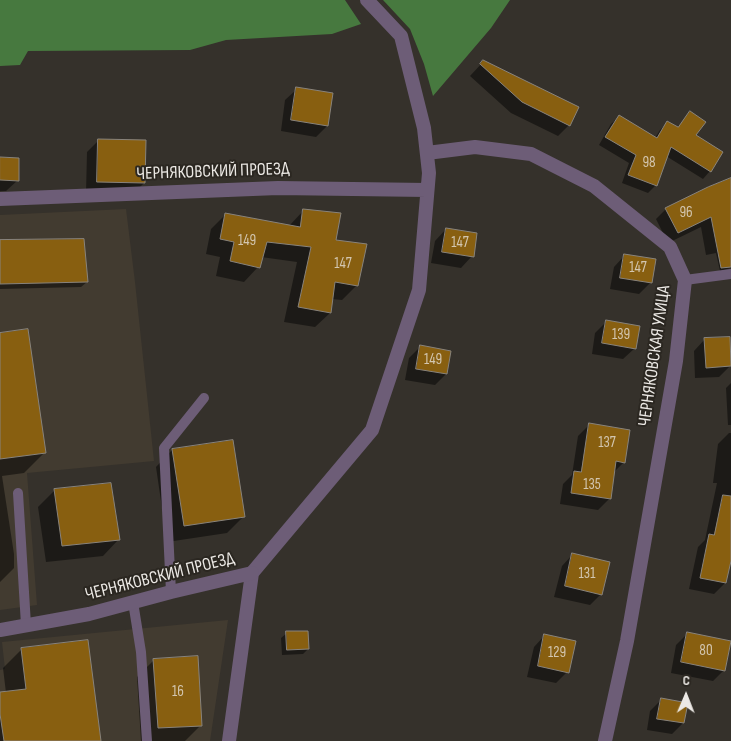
<!DOCTYPE html>
<html>
<head>
<meta charset="utf-8">
<style>
  body { margin:0 }
  #map { position:relative; width:731px; height:741px; overflow:hidden; background:#35312b; font-family:"Sofia Sans Condensed",sans-serif }
  canvas { display:block }
  .north { position:absolute; left:661px; top:671px; width:50px; height:50px; -webkit-text-stroke:4px #2b2721; paint-order:stroke; rotate:1deg; font-size:14px; font-weight:700; line-height:20px; text-align:center; color:#ece9e5 }
  .north::after { content:''; display:block; margin:auto; width:18px; height:22px; background:#ece9e5; clip-path:polygon(50% 0,100% 100%,50% 72%,0 100%) }
</style>
</head>
<body>
<div id="map">
<canvas width="731" height="741"></canvas>
<div class="north">С</div>
</div>
<script>
const g = document.querySelector('canvas').getContext('2d');
g.lineJoin = 'round';
function paint(path, color) { g.fillStyle = color; g.fill(path, 'evenodd'); }
function trace(path, color, width, dash) { g.strokeStyle = color; g.lineWidth = width; g.lineCap = dash ? 'butt' : 'round'; g.setLineDash(dash || []); g.stroke(path); }
function write(font, color, halo, rows, align = 'center') {
  g.font = font + ' "Sofia Sans Condensed",sans-serif'; g.lineWidth = 4; g.setLineDash([]); g.textBaseline = 'middle'; g.strokeStyle = halo; g.fillStyle = color; for (const [text, x, y, turn = 0] of rows) {
    g.save(); g.translate(x, y); g.rotate((+turn || 0) * Math.PI / 180); g.textAlign = isNaN(turn) ? turn : align; if (halo) g.strokeText(text, 0, 0); g.fillText(text, 0, 0); g.restore();
  }
}
paint(new Path2D(`
  M126,209L135,282L154,461L27,473L37,605L0,610V215Z
  M228,620L210,741H0V670L5,669L2,642Z`), '#423b30');
paint(new Path2D(`
  M0,0H345L361,24L332,34L226,40L190,50L28,51L20,65L0,66Z
  M383,0H510L491,28L433,96L424,64L410,29Z`), '#47793f');
paint(new Path2D(`
  M483,62L569,125L558,136L511,113L470,76Z
  M297,89L327,126L316,137L281,131L285,100Z
  M690,112L694,136L710,171L703,179L666,156L656,185L648,193L622,183L629,163L599,145L611,124L619,117L655,138L660,130L667,123L677,128Z
  M98,141L144,183L133,194L86,193L87,152Z
  M0,159L18,180L6,191H0Z
  M731,179V268L720,271L716,253L706,255L701,227L668,243L656,219L666,209Z
  M304,210L335,241L357,285L342,300L332,299L330,313L315,327L284,322L297,262L261,257L258,267L244,282L216,276L220,257L206,254L211,229L226,214L289,226Z
  M446,229L472,256L461,268L431,263L435,241Z
  M0,241L87,282L81,287L0,289Z
  M625,255L651,282L639,294L610,289L614,267Z
  M607,321L635,348L623,359L592,354L595,333Z
  M0,334L45,452L24,473L2,476L14,554V568L0,582Z
  M705,339L730,366L719,377L695,378L694,351Z
  M420,347L446,374L435,385L405,380L409,358Z
  M731,383V425H728L726,388Z
  M589,425L624,462L613,473L610,498L598,510L560,504L563,484L572,475L578,436Z
  M729,433H731V555L725,583L714,594L689,589L698,547L705,540L717,483H713L718,444Z
  M172,450L244,516L227,533L167,542L156,467Z
  M54,491L119,539L103,556L46,562L38,507Z
  M573,554L601,594L590,605L554,597L562,566Z
  M287,633L308,649L303,654L282,655L281,638Z
  M688,633L724,670L713,681L671,673L676,645Z
  M545,635L567,672L556,683L527,677L534,647Z
  M22,649L100,741H0V694L6,693L3,668Z
  M154,660L201,725L185,741H141L137,677Z
  M661,700L686,704L683,723L672,734L647,730L650,711Z`), '#0007');
const building = new Path2D(`
  M483,60L579,107L570,126L522,102L480,64Z
  M296,87L333,93L328,126L291,120Z
  M690,111L706,122L696,135L723,152L711,172L671,147L657,186L628,175L636,155L605,137L619,115L657,138L667,121L678,127Z
  M98,139L146,140L145,183L97,182Z
  M0,157L19,158V181L0,180Z
  M731,178V267L721,268L711,217L678,233L665,208L708,187Z
  M303,209L341,213L336,240L367,244L358,286L335,282L331,313L298,307L311,247L267,242L260,268L230,261L234,242L220,239L225,213L300,227Z
  M446,228L477,233L474,257L442,252Z
  M84,239L88,282L0,284V240Z
  M624,254L656,259L652,283L620,278Z
  M606,320L640,326L636,349L602,343Z
  M28,329L46,453L0,459V333Z
  M730,337L731,366L706,368L704,338Z
  M420,345L451,351L447,374L416,369Z
  M589,423L630,430L625,463L616,461L611,499L571,493L574,471L581,472Z
  M233,440L245,517L184,526L172,449Z
  M111,483L120,540L62,546L54,489Z
  M723,495L731,496V561L726,583L700,578L709,534L714,535Z
  M572,553L610,562L602,595L565,586Z
  M286,631H308L309,649L287,650Z
  M687,632L731,641L725,671L681,662Z
  M544,634L576,641L569,673L538,666Z
  M88,640L101,741H4L0,714V692L26,689L21,648Z
  M198,656L202,726L158,728L153,659Z
  M661,698L688,703L684,723L657,719Z`);
paint(building, '#885f10');
trace(building, '#88837c', 1);
trace(new Path2D(`
  M685,280L731,274
  M18,493L26,625
  M171,592L164,448L204,398
  M133,602L141,652L147,741`), '#6d5d77', 10);
trace(new Path2D(`
  M427,153L475,147L531,154L594,186L670,247L685,280L676,361L627,641L605,741
  M0,199L278,188L427,190
  M229,741L252,573L372,430L419,290L429,173L424,128L401,36L367,0`), '#6d5d77', 14);
trace(new Path2D(`
  M0,630L89,614L171,592L252,573`), '#6d5d77', 14);
write('15px', '#d3c6b0', null, [
  ["98",649,163],
  ["96",686,213],
  ["149",247,241],
  ["147",460,243],
  ["147",343,264],
  ["147",638,268],
  ["139",621,335],
  ["149",433,360],
  ["137",607,443],
  ["135",592,485],
  ["131",587,574],
  ["80",706,651],
  ["129",557,653],
  ["16",178,692]
]);
write('18px', '#ece9e5', '#2b2721', [
  ["ЧЕРНЯКОВСКИЙ ПРОЕЗД",213,172,-2],
  ["ЧЕРНЯКОВСКАЯ УЛИЦА",655,356,-82],
  ["ЧЕРНЯКОВСКИЙ ПРОЕЗД",160,577,-14]
]);
</script>
</body>
</html>
